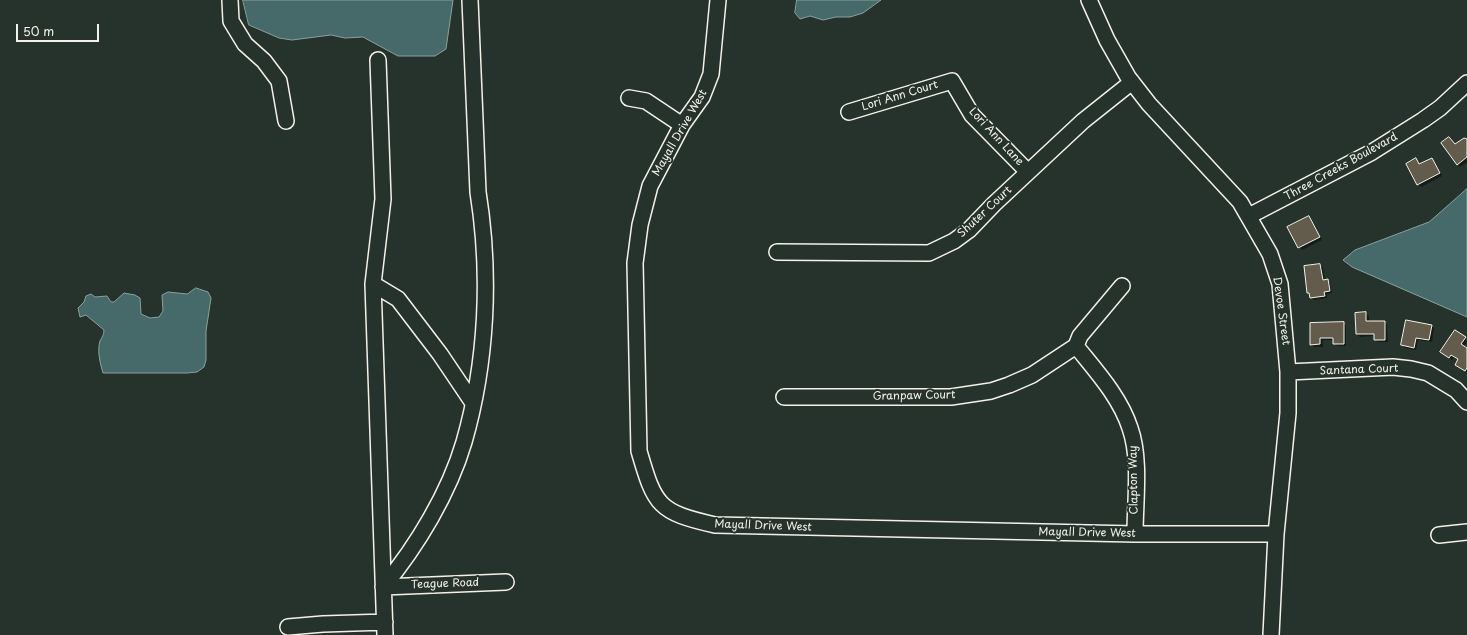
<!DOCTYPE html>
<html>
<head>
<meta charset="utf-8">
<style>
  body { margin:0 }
  #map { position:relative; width:1467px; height:635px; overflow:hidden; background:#26332d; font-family:"Playpen Sans",sans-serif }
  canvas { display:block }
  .scale { position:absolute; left:16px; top:24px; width:83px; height:18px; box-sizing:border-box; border:2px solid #f4f1e8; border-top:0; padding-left:5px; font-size:12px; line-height:14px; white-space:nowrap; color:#f4f1e8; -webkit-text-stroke:3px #26332d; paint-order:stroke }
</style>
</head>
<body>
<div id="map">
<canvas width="1467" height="635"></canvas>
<div class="scale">50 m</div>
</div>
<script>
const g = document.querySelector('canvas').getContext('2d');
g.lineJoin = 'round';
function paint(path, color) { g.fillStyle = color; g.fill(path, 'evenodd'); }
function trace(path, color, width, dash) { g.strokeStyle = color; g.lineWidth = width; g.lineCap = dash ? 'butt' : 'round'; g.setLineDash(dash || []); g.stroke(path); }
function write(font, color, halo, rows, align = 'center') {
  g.font = font + ' "Playpen Sans",sans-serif'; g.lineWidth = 4; g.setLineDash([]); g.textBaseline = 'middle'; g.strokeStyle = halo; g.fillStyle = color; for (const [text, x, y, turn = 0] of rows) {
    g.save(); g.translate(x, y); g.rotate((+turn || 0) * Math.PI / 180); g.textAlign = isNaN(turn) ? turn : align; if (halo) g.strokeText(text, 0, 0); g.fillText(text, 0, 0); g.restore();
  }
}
const water = new Path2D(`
  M243,0H453L446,49L435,56H398L363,37L345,38L331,35L292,40L279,38L249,25Z
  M797,0H881L863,13L850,17H836L823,20L810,16L800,19L795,13Z
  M1467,189V317L1352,267L1343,260L1355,250L1429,222Z
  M196,288L208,292L211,298L206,331V360L204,367L197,372L187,373H103C100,363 97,351 100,341C102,337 104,335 104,330L86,315L80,317L78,308L84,302L86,296L91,294L95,297L107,296L111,302H114L124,293L135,295L140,298L141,314L150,318L159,317L163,311L162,295L168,292L187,294Z`);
paint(water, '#466a6a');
trace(water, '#8ca09c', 1);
paint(new Path2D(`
  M1467,140V162L1460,167L1457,164L1455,145Z
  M1432,159L1442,176L1421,187L1418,184L1416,160L1420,165Z
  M1308,217L1322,240L1302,250L1289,227Z
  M1320,265L1323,268L1325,281L1328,280L1330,283L1332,293L1327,294V298L1314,300L1308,293Z
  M1366,313L1369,316V322H1385L1387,325L1388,342H1377L1375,336L1360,337L1357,334Z
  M1343,323L1346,326V346H1337L1334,340H1323V347H1314L1311,344V324Z
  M1431,326L1434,328L1432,342L1418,340L1416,350L1405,348L1403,345Z
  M1465,337L1467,342L1463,347L1467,349V372L1459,367V360L1454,357L1452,360L1442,352Z`), '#0007');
const building = new Path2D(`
  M1449,137L1455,144L1464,138L1467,139V157L1457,165L1441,143Z
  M1416,158L1419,164L1432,158L1440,173L1417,185L1406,164Z
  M1309,216L1320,237L1298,248L1287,227Z
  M1320,264L1323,280L1328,279L1330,291L1324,292L1325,296L1310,298L1309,293H1307L1304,266Z
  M1366,312V321H1385V340H1374V334H1356L1355,313Z
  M1406,320L1432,325L1429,340L1416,338L1414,348L1401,345Z
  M1344,322V344H1333V338H1320V344L1310,345V323Z
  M1455,330L1466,337L1461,344L1467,348V368L1465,371L1455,365L1458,359L1451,355L1449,358L1440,352Z`);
paint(building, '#635c4c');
trace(building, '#f4f1e8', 1);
const minor = new Path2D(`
  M230,0L231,21L245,44L264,61L279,81L286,121
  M718,0L711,74L702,97L682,125L650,186L640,225L635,263L639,451C655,506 658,512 715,525L1135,534H1276
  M1089,0L1107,40L1128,77L1149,104L1240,202L1270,254L1280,284L1288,372V413L1276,534L1271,635
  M378,60L383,199L373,284L385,635
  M629,98L646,101L682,125
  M849,112L952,81L972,115L1028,172
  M1249,216L1372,152L1423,120L1440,108L1467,83
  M777,252L929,253L954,241L969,230L994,204L1083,121L1132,82
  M373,284L398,299L440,354L473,403
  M1076,346C1096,371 1120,397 1130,428C1141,459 1135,501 1135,534
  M1288,372L1393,367L1411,369L1428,373L1456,390L1467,402
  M784,397H951L991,391L1009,385L1032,375L1076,346L1080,336L1122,286
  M1439,535L1467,532
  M383,587C417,546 449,493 464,442C487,362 491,274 478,192L470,0
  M383,587L506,582
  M288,627L323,624L385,622`);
trace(minor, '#f4f1e8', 18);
trace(minor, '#26332d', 15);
write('11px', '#f4f1e8', '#26332d', [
  ["Lori Ann Court",900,96,-17],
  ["Mayall Drive West",680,133,-60],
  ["Lori Ann Lane",996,137,47],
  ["Three Creeks Boulevard",1341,167,-29],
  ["Shuter Court",985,212,-43],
  ["Devoe Street",1281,311,82],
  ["Santana Court",1359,370,-2],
  ["Granpaw Court",914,396,-1],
  ["Clapton Way",1134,480,-91],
  ["Mayall Drive West",763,526,2],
  ["Mayall Drive West",1087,533,1],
  ["Teague Road",445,584,-2]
]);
</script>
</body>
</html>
